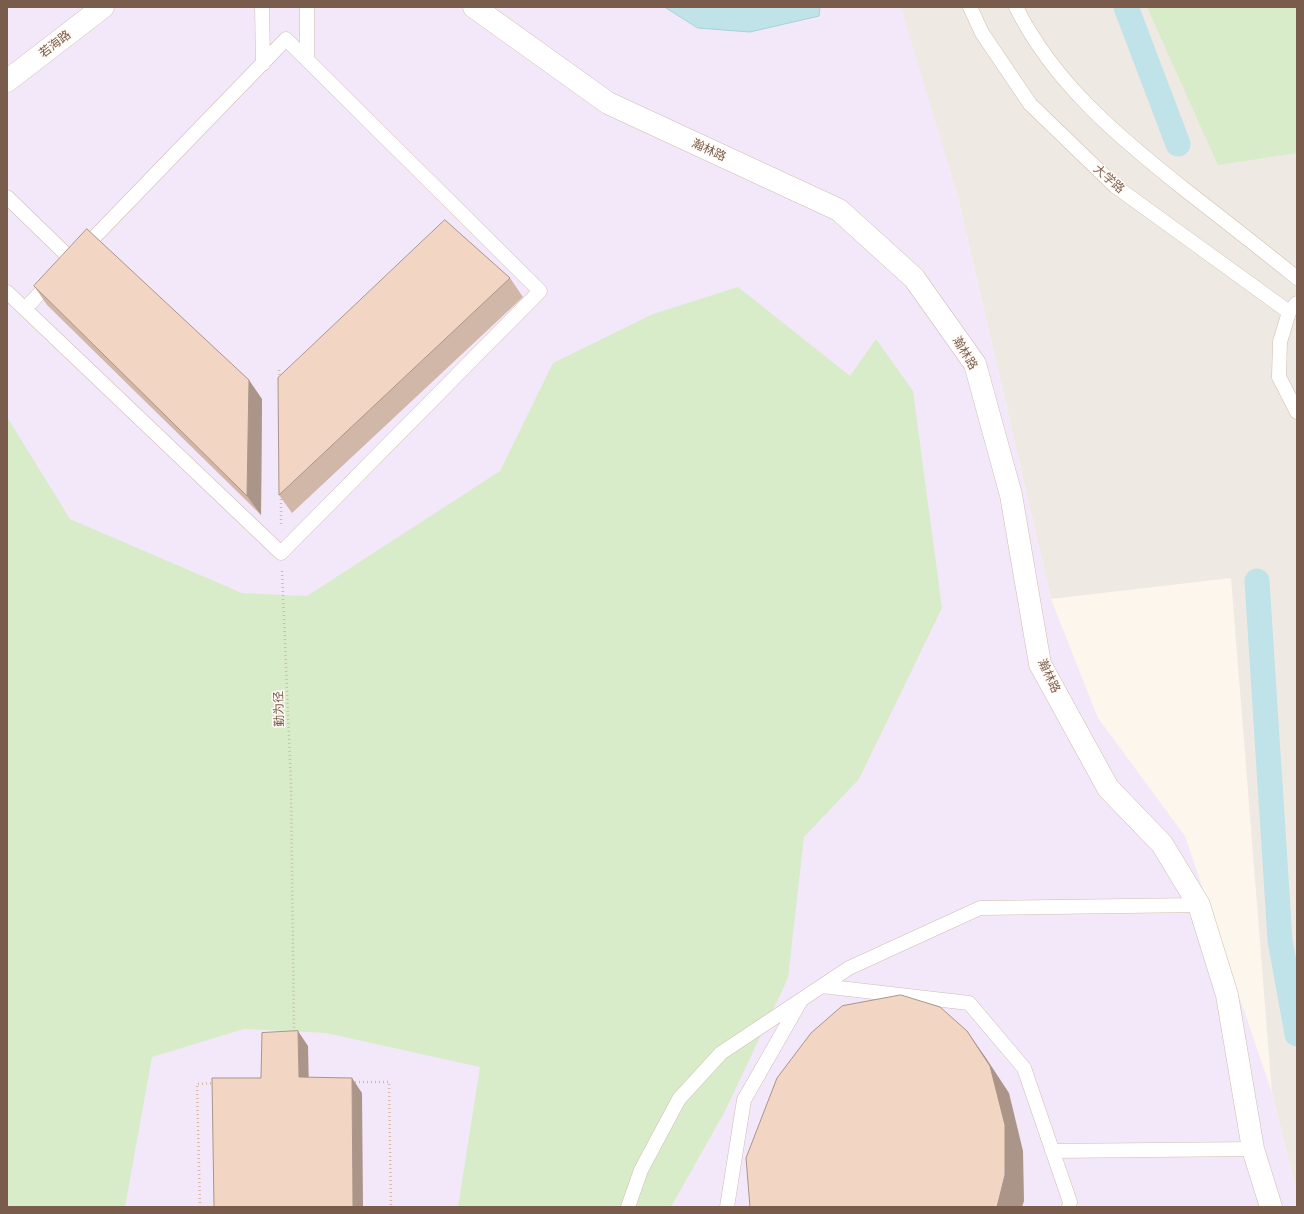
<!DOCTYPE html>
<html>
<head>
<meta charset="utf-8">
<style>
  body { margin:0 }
  #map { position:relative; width:1304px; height:1214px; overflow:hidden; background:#fdf6ec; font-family:Lato,sans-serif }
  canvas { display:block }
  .frame { position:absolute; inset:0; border:8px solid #7a5c4d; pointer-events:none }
</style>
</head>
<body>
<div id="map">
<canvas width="1304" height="1214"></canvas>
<div class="frame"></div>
</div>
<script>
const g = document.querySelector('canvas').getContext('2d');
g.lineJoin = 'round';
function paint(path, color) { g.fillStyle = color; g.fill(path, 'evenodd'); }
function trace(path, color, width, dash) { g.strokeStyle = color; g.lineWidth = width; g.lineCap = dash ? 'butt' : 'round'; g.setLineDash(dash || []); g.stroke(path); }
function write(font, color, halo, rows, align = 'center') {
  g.font = font + ' Lato,"Noto Sans SC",sans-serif'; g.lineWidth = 3; g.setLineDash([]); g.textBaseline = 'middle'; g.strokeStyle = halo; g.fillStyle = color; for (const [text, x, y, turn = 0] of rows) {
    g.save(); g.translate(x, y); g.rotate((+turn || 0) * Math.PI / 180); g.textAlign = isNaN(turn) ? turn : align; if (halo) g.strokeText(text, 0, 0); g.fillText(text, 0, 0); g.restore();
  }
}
paint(new Path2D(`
  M900,7H1297V1194L1272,1093L1231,578L1051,599L958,198Z`), '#efe9e4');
paint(new Path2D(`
  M7,7H901L958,198L1051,599L1098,718L1185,836L1272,1093L1297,1194V1207H7Z`), '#f3e8fa');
paint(new Path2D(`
  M1147,7H1297V153L1218,165Z
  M738,287L850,376L876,339L913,391L942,608L859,779L804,837L788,978L725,1111L671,1207H458L480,1067L326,1033L244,1029L152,1057L125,1207H7V417L70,519L242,593L307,596L500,471L553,363L653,314Z`), '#d8ecc9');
const water = new Path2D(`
  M665,7H820L819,16L750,32L698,28Z`);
paint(water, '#bfe3e8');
trace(water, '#a5d3da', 1);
trace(new Path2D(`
  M1126,7L1178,144
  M1257,581L1280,940L1297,1034`), '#bfe3e8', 25);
const service = new Path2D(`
  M262,7L263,64
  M307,7V60
  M970,7L982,33L1030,104L1115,186L1289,312
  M1016,7C1054,84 1121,139 1188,192C1224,220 1261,249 1297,278
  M7,197L72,260
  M7,292L281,553L540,291L286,39L83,249
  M1297,303L1289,312L1280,342L1279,377L1297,412
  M25,309L51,281
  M822,986L969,1003L1024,1068L1070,1202L1069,1207
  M1052,1151L1253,1149
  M628,1207L641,1170L679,1099L721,1053L849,968L980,908L1199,905
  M727,1207L744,1100L800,1002`);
const minor = new Path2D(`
  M474,7L608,103L839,210L914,278L975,364L1011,495L1040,664L1108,788L1162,844L1199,905L1227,995L1253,1149L1271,1207
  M7,81L103,7`);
trace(service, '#d1beb0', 15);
trace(minor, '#d1beb0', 23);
trace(new Path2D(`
  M279,370L280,378
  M281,495V524
  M282,571L291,784L294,1034
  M351,1082H389L391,1207
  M200,1207L197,1084L215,1083`), '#d9b8a5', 2.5, [1, 3]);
trace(service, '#fff', 14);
trace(minor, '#fff', 22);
paint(new Path2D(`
  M510,278L523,297L292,513L279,495Z
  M34,286L262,399L261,515L47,305Z`), '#d1b7a8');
paint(new Path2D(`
  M249,380L262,399L261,515L247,496Z
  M298,1031L308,1046L309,1091L299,1077Z
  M967,1031L986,1058L1009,1093L1023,1151L1024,1201L1022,1207H997Z
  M352,1078L362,1093L363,1207H353Z`), '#aa9588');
const building = new Path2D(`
  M445,220L510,278L279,495L278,378Z
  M87,229L249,380L247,496L34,286Z
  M901,995L940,1007L967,1031L990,1066L1005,1125V1175L997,1207H750L746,1158L777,1078L811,1033L842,1006Z
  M298,1031L299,1077L352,1078L353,1207H214L212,1078H261L262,1033Z`);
paint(building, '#f3d5c3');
trace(building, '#aa9588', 1);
write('12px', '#7a5c4d', '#fffaf3', [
  ["若海路",55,44,-37],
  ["瀚林路",709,150,25],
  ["大学路",1109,179,41],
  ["瀚林路",965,353,59],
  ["瀚林路",1049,676,65],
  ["勤为径",279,709,-92]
]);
</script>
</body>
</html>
